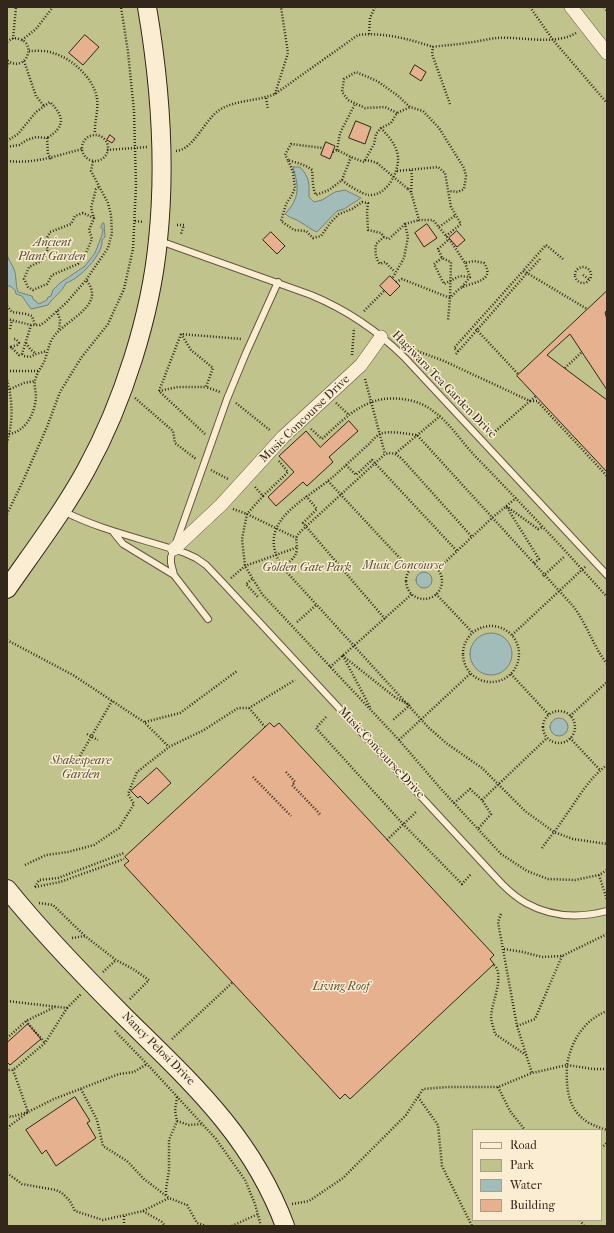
<!DOCTYPE html>
<html>
<head>
<meta charset="utf-8">
<style>
  body { margin:0 }
  #map { position:relative; width:614px; height:1233px; overflow:hidden; background:#f7e3b8; font-family:"IM FELL French Canon",serif }
  canvas { display:block }
  .frame { position:absolute; inset:0; border:8px solid #33271c; pointer-events:none }
  .legend { position:absolute; left:472px; top:1129px; width:130px; height:92px; box-sizing:border-box; background:#faedd1; border:1px solid #aa9e89; margin:0; padding:5px 7px; list-style:none; font-size:12px; color:#33271c }
  .legend li { display:flex; align-items:center; gap:8px; height:20px }
  .legend b { width:20px; border:1px solid #aa9e89 }
</style>
</head>
<body>
<div id="map">
<canvas width="614" height="1233"></canvas>
<div class="frame"></div>
<ul class="legend">
<li><b style="height:5px;background:#faedd1"></b>Road</li>
<li><b style="height:11px;background:#c1c38c"></b>Park</li>
<li><b style="height:11px;background:#a1bcb9"></b>Water</li>
<li><b style="height:11px;background:#e6b18e"></b>Building</li>
</ul>
</div>
<script>
const g = document.querySelector('canvas').getContext('2d');
g.lineJoin = 'round';
function paint(path, color) { g.fillStyle = color; g.fill(path, 'evenodd'); }
function trace(path, color, width, dash) { g.strokeStyle = color; g.lineWidth = width; g.lineCap = dash ? 'butt' : 'round'; g.setLineDash(dash || []); g.stroke(path); }
function write(font, color, halo, rows, align = 'center') {
  g.font = font + ' "IM FELL French Canon",serif'; g.lineWidth = 3; g.setLineDash([]); g.textBaseline = 'middle'; g.strokeStyle = halo; g.fillStyle = color; for (const [text, x, y, turn = 0] of rows) {
    g.save(); g.translate(x, y); g.rotate((+turn || 0) * Math.PI / 180); g.textAlign = isNaN(turn) ? turn : align; if (halo) g.strokeText(text, 0, 0); g.fillText(text, 0, 0); g.restore();
  }
}
paint(new Path2D(`
  M7,7H607V1226H7ZM473,1130H601V1220H473Z`), '#c1c38c');
const water = new Path2D(`
  M293,167H300C310,178 309,183 309,197L314,202L322,200L335,192L345,190L361,198L344,209L337,211L317,232C311,230 306,225 300,222C294,218 292,219 285,214C300,198 299,187 293,167Z
  M103,223H104L105,237L102,240C104,254 78,280 66,283C62,292 53,297 48,305L31,309L22,296L16,294L15,290L10,286H7V255C9,261 12,264 14,269C17,276 15,285 18,292L32,296L33,299L39,304L47,300L48,297L51,296L53,290L60,283L85,266L95,253L102,235L103,229L101,228Z
  M416 580a8 8 0 1 1 16 0a8 8 0 1 1-16 0Z
  M470 654a21 21 0 1 1 42 0a21 21 0 1 1-42 0Z
  M550 727a9 9 0 1 1 18 0a9 9 0 1 1-18 0Z`);
paint(water, '#a1bcb9');
trace(water, '#75807a', 1);
const building = new Path2D(`
  M85,35L99,47L83,65L69,53Z
  M415,65L426,72L421,81L410,74Z
  M356,121L371,127L365,144L349,138Z
  M110,135L115,139L112,143L107,140Z
  M326,142L335,146L330,159L321,155Z
  M427,224L437,238L424,247L415,233Z
  M457,231L465,240L457,247L449,238Z
  M271,232L285,246L277,254L263,240Z
  M390,276L400,286L390,296L380,286Z
  M607,291V311L605,312L607,320V390L570,334L547,355L607,400V472L517,376Z
  M349,421L358,431L329,457L333,462L307,486L303,482L276,506L268,497L294,472L279,456L306,431L320,447Z
  M270,723L274,727L279,723L494,955L490,959L494,964L350,1099L345,1094L340,1099L124,865L129,861L125,857Z
  M157,768L171,783L148,804L140,796L138,798L131,791Z
  M28,1024L41,1039L10,1065L7,1062V1043Z
  M75,1097L90,1121L87,1123L96,1138L56,1166L46,1150L42,1154L26,1130Z`);
paint(building, '#e6b18e');
trace(building, '#33271c', 1);
const lane = new Path2D(`
  M160,241L311,295C347,310 378,331 405,358L607,575
  M63,511C102,531 144,539 185,553L196,558L206,565L224,584L502,884C509,891 517,898 526,903C551,917 580,918 607,911
  M114,533L123,544L174,575
  M208,619L174,575L171,563V557L227,399L246,353L278,282`);
const street = new Path2D(`
  M571,7L607,53
  M174,549L221,505L283,437L361,365L381,337`);
const secondary = new Path2D(`
  M7,589C34,550 63,512 86,470C123,403 151,315 158,240C166,163 160,83 147,7
  M7,889C44,935 85,977 126,1018C192,1083 252,1137 285,1226`);
trace(lane, '#645643', 8);
trace(street, '#645643', 14);
trace(secondary, '#33271c', 20);
trace(new Path2D(`
  M530,7L553,40L607,103
  M604,7L607,11
  M369,34L370,18L375,7
  M13,39L16,7
  M22,40L36,29L53,7
  M7,42C11,39 14,37 19,39C38,44 25,74 7,60
  M29,51C36,51 46,50 53,53C71,58 91,76 96,94C100,107 94,121 95,134
  M24,61L36,96L44,106
  M7,67L9,62
  M275,94L288,53L281,7
  M266,98L268,109
  M450,104L432,54L433,47C444,45 455,45 466,43C476,42 487,39 497,38C520,36 555,46 576,33
  M397,113L385,107L365,108L348,100L342,92L344,79L356,72L377,81L397,95L410,107L423,111L439,128L464,168L466,176L464,189L458,192L449,191
  M381,128C388,136 397,145 398,157C399,172 387,196 369,195C362,194 347,185 342,180L329,190L316,195C312,188 313,178 312,170C305,164 296,163 288,160L293,172L295,188L292,195L286,204L281,221L294,230L306,231L313,238L321,236L331,222L339,214L352,209L362,202L368,203L367,212L368,230L381,233L384,237L389,239L405,224L408,237L404,258L392,279
  M82 148a13 13 0 1 1 26 0a13 13 0 1 1-26 0Z
  M7,141L18,134L36,112L50,102C65,117 65,127 47,138
  M7,147L19,145L27,140L36,137L47,138L48,154L51,159
  M107,150L147,147
  M337,150L340,133L355,104
  M176,151C195,149 204,119 221,109C236,100 258,101 275,94L358,35C383,32 409,39 433,47
  M333,152L337,150L351,157L364,162L374,144L376,134L381,128L391,123L397,113L410,107
  M288,160L285,155L291,144L323,148
  M365,160L371,161L377,163
  M7,161C35,164 55,156 82,149
  M397,171L438,167L445,173L451,207L461,224L446,236
  M342,180L351,157
  M408,189L411,192L419,220H433L452,243L465,263L474,261L484,263C496,281 473,282 463,287C458,289 454,294 450,298L448,320
  M411,192L412,177L411,169
  M94,218L83,213L75,216L71,224L50,232L45,242L48,249L43,260L29,267L24,279L28,287L33,290L47,284L52,275L78,264L82,257L85,255L92,239L89,230L94,218L91,208L96,189L99,187
  M135,221L144,222
  M405,224L419,220
  M177,225H184L181,234
  M439,227L456,215
  M384,237L376,244C375,252 375,257 380,264L385,262L395,272
  M442,258L434,264L444,284L460,276L470,277
  M540,259L527,273L587,309
  M575 275a8 8 0 1 1 16 0a8 8 0 1 1-16 0Z
  M583,275L590,280
  M396,282L402,279L450,298L451,262L442,258L438,249L449,239
  M462,287L470,277L465,263
  M7,306L12,312L26,314L32,316L35,325
  M57,311L60,320L59,331
  M364,311L384,291
  M7,319L31,325H40L45,322L67,302L86,280L108,248L112,233L111,215L108,203L91,171L93,161
  M7,329H10L12,320
  M476,329L518,374
  M181,334L191,350L213,368L206,387L220,392
  M26,343L30,349L36,354
  M11,347L17,345L19,343L16,339H13
  M7,348L11,347L19,355L22,354L31,325
  M409,348L444,361L530,401L490,436
  M458,351L454,348L523,271
  M22,354L24,356L30,357L36,354L47,351
  M456,354L527,273L523,271L546,245L563,259
  M352,355L354,328
  M565,368L582,352
  M7,371H39
  M365,379L385,454
  M7,380C13,401 13,422 7,443
  M10,389L24,383L35,381
  M159,391L178,387H206
  M135,398L173,431L175,443L196,459
  M530,401H537L607,476
  M530,401L536,396
  M236,403L271,431
  M336,403L348,414
  M311,429L322,439C348,415 369,392 408,400C416,401 427,406 433,411C449,422 461,441 474,455C520,502 564,549 607,597
  M9,434C27,431 35,412 36,397C36,392 34,386 35,381C36,374 41,368 44,362C47,355 48,348 51,341C60,321 109,307 86,280
  M205,434L159,391L181,334L242,339
  M396,453L440,416
  M346,465L356,475L372,460L457,551
  M211,470L228,479
  M328,481L410,569
  M255,487L263,496L247,514L242,539L245,566L262,594L399,740L441,789L501,854L527,871L548,879L575,880L599,875L607,870
  M263,496L288,472L278,460
  M306,496L317,509L303,523L385,619
  M233,509L247,514L296,538
  M7,514L23,481L47,427L60,392L81,358L108,324L124,289L133,249L136,186L134,111L128,52L121,7
  M406 581a18 18 0 1 1 36 0a18 18 0 1 1-36 0Z
  M534,563L539,559L506,506L538,529L543,527
  M283,568C295,556 299,556 296,538L299,533L385,454C393,452 396,454 402,459L472,537
  M438,569L492,518L516,498
  M543,576L564,557
  M231,578L245,566L298,547
  M252,579L246,584L259,598
  M436,594L473,633
  M297,622L316,605
  M463 654a28 28 0 1 1 56 0a28 28 0 1 1-56 0Z
  M512,635L586,566
  M7,640L73,675L144,722L169,747
  M607,664C593,646 587,624 573,606L417,435C407,434 389,430 380,434C376,436 372,441 369,444C358,454 346,465 335,475C306,501 252,521 283,568L428,727L446,743L482,768L525,811L554,832L573,839L607,844
  M330,667L412,594
  M511,674L549,715
  M370,707L343,656L396,698L410,705L392,721
  M249,708L265,727
  M543 727a16 16 0 1 1 32 0a16 16 0 1 1-32 0Z
  M570,716L607,682
  M326,717L316,728L403,824L462,884L471,874
  M145,722L180,713L237,671
  M87,734L98,740
  M570,738L600,770
  M399,740L471,673
  M80,756L112,701
  M286,772L295,782L292,785L320,814L318,815
  M253,777L291,816
  M482,800L547,738
  M454,803L470,789L482,800L491,814L478,829
  M387,840L417,811
  M542,848C549,838 557,829 564,818C577,800 588,779 607,765
  M25,865L46,855L68,852L94,845L119,828L134,804L128,794L137,772L169,747L204,730L238,708H249L295,680
  M599,875L607,900
  M35,887L39,880L58,878L124,853
  M35,887L60,882L124,859
  M39,903L53,905L85,936
  M501,914L498,922L517,1026L532,1073
  M72,938L85,936L116,960L133,969L149,980L129,1000
  M504,949L523,952L542,957L562,956L607,934
  M494,965C505,975 492,1002 491,1016C491,1022 494,1028 495,1034L526,1055
  M103,972L116,960
  M7,1001L67,1008L45,1043L13,1070H7
  M67,1008L81,994
  M26,1021L45,1043
  M517,1026L535,1019L562,956
  M115,1031L147,1064L216,1139L245,1180L255,1204L261,1226
  M7,1038L26,1021L55,1007
  M172,1039L233,982
  M607,1069H593L567,1065C566,1087 567,1110 589,1123C595,1126 601,1128 607,1130
  M498,1087L510,1111L525,1130
  M81,1089L97,1120L103,1146L127,1161L144,1179L169,1198
  M418,1097L438,1125L442,1166L472,1226
  M7,1115L11,1117L28,1112L13,1070
  M177,1121L189,1125L202,1124
  M7,1128L28,1112L54,1099L119,1074L134,1072L147,1064
  M601,1148L607,1143
  M7,1173L22,1184L56,1190L62,1193L70,1201L75,1211L103,1220L143,1211L169,1198L187,1205L197,1223L206,1226
  M166,1195V1189L169,1170V1140L177,1121L175,1111L177,1097
  M292,1204L309,1201L343,1178L406,1115L423,1089L448,1087H498L532,1073L567,1065C571,1041 584,1020 607,1011
  M143,1211L162,1222L165,1226
  M580,1220L584,1226
  M124,1226V1215
  M232,1226L258,1214`), '#33271c', 2.5, [1, 2]);
trace(lane, '#faedd1', 6);
trace(street, '#faedd1', 13);
trace(secondary, '#faedd1', 18);
trace(new Path2D(`
  M377,163L408,189`), '#33271c', 2.5, [1, 2]);
write('italic 12px', '#564e38', '#faedd1', [
  ["Ancient",52,243],
  ["Plant Garden",52,257],
  ["Music Concourse",403,566],
  ["Golden Gate Park",307,568],
  ["Shakespeare",81,761],
  ["Garden",81,775],
  ["Living Roof",341,987]
]);
write('12px', '#33271c', '#faedd1', [
  ["Hagiwara Tea Garden Drive",444,385,46],
  ["Music Concourse Drive",305,419,-44],
  ["Music Concourse Drive",381,753,47],
  ["Nancy Pelosi Drive",158,1049,45]
]);
</script>
</body>
</html>
